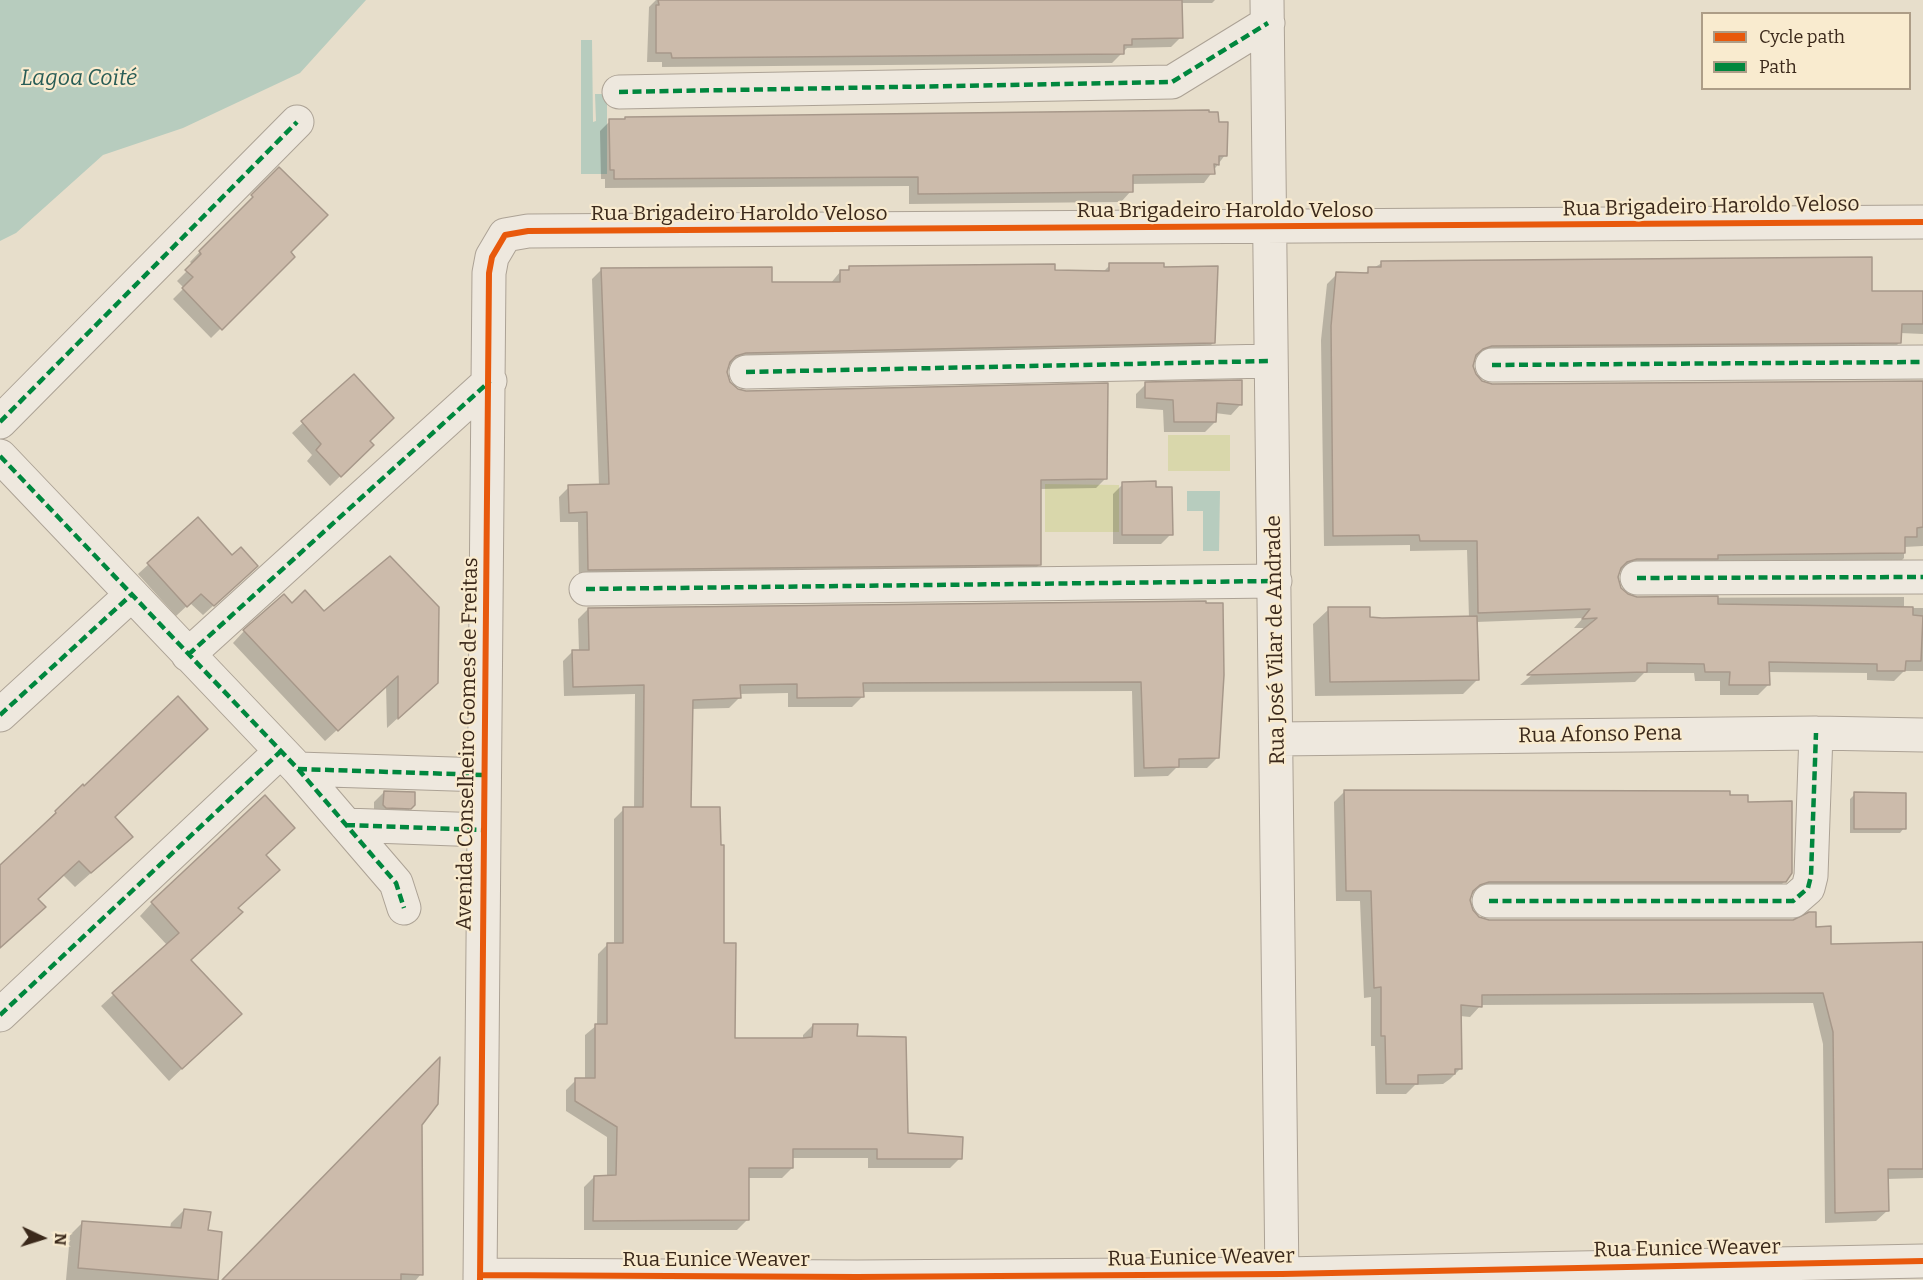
<!DOCTYPE html>
<html>
<head>
<meta charset="utf-8">
<style>
  body { margin:0 }
  #map { position:relative; width:1923px; height:1280px; overflow:hidden; background:#e7decb; font-family:Bitter,serif }
  canvas { display:block }
  .legend { position:absolute; left:1701px; top:12px; width:210px; height:78px; box-sizing:border-box; background:#f9ebcf; border:2px solid #ad9d87; margin:0; padding:8px 10px; list-style:none; font-size:18px; color:#3b291b }
  .legend li { display:flex; align-items:center; gap:12px; height:30px }
  .legend b { width:30px; border:2px solid #ad9d87 }
  .north { position:absolute; left:12px; top:1208px; width:60px; height:60px; -webkit-text-stroke:4px #f9ebcf; paint-order:stroke; rotate:94deg; font-size:16px; font-weight:700; line-height:24px; text-align:center; color:#3b291b }
  .north::after { content:''; display:block; margin:auto; width:21px; height:27px; background:#3b291b; clip-path:polygon(50% 0,100% 100%,50% 72%,0 100%) }
</style>
</head>
<body>
<div id="map">
<canvas width="1923" height="1280"></canvas>
<ul class="legend">
<li><b style="height:8px;background:#e8590c"></b>Cycle path</li>
<li><b style="height:8px;background:#00873e"></b>Path</li>
</ul>
<div class="north">N</div>
</div>
<script>
const g = document.querySelector('canvas').getContext('2d');
g.lineJoin = 'round';
function paint(path, color) { g.fillStyle = color; g.fill(path, 'evenodd'); }
function trace(path, color, width, dash) { g.strokeStyle = color; g.lineWidth = width; g.lineCap = dash ? 'butt' : 'round'; g.setLineDash(dash || []); g.stroke(path); }
function write(font, color, halo, rows, align = 'center') {
  g.font = font + ' Bitter,serif'; g.lineWidth = 4.5; g.setLineDash([]); g.textBaseline = 'middle'; g.strokeStyle = halo; g.fillStyle = color; for (const [text, x, y, turn = 0] of rows) {
    g.save(); g.translate(x, y); g.rotate((+turn || 0) * Math.PI / 180); g.textAlign = isNaN(turn) ? turn : align; if (halo) g.strokeText(text, 0, 0); g.fillText(text, 0, 0); g.restore();
  }
}
paint(new Path2D(`
  M1168,435H1230V471H1168Z
  M1045,484L1119,485V532H1045Z`), '#d9d7ab');
paint(new Path2D(`
  M0,0H366L300,73L183,128L103,155L16,233L0,241Z
  M581,40H592L593,122L596,121L595,94H607V174H581Z
  M1187,491H1220L1219,551H1203V511H1187Z`), '#b7ccbe');
paint(new Path2D(`
  M656,0H1215L1212,3H1181V37L1171,47L1127,48L1112,63L662,67V62H647L649,7Z
  M610,121L1225,155L1204,183L1131,184V191L1121,202L909,204V186L605,188V179H601L600,131Z
  M279,169L289,252L293,257L211,338L173,299L184,288L177,281L193,265L190,262Z
  M1382,263L1871,293H1923V334L1900,333L1899,343L1889,353L1481,356L1474,358L1472,366L1474,375L1481,382L1492,385L1923,382V546L1904,547V558L1894,568L1626,569L1619,571L1617,579L1620,589L1626,595L1637,598L1904,597V608H1923V671H1904L1894,681L1867,680V673L1768,672V685L1758,695H1720V681H1695L1694,673H1644L1635,682L1520,685L1587,628H1574L1583,618L1476,622L1478,679L1463,694L1315,696L1313,624L1329,609L1368,619L1469,618L1467,550L1410,551V545L1324,546L1321,340L1327,284L1337,274H1363Z
  M1110,265L1163,268L1213,343L1203,353L734,363L728,365L726,372L728,382L736,389L1106,478L1096,488L1040,489V564L1030,574L579,580L578,522H560L559,497L569,487L599,486L592,279L602,269L771,284H830L840,272H845L850,267L1102,273Z
  M354,376L368,441L372,445L330,486L307,461L312,455L292,433Z
  M1146,384L1241,404L1231,415L1215,413V422L1205,432H1164L1163,410L1136,408V394Z
  M1123,484L1155,489L1171,534L1161,544H1113V494Z
  M198,519L246,576L203,615L190,603L176,616L138,574Z
  M1205,602L1217,758L1207,768H1176L1168,776L1134,777L1132,691L862,692V697L852,707H788V693L739,694V698L729,708L691,709L690,808L723,944L733,1040L803,1039V1035L813,1025L856,1038L906,1134L960,1158L950,1168H868V1158H791L792,1168L782,1178H748L747,1220L737,1230H584V1187L594,1177H607V1137L566,1111V1090L576,1080H585V1035L597,1025L598,954L608,944H614V819L624,809H634L635,694L564,696L563,661L573,651L579,652L578,619L588,609Z
  M292,605L324,613L424,694L387,728L386,685L325,741L233,643L244,631Z
  M82,786L113,817L116,851L75,887L63,875L37,900L0,948V867Z
  M384,792L414,805L400,818L374,815V802Z
  M1344,792L1728,796L1747,803L1785,881L1774,892H1477L1471,894L1469,900L1471,911L1478,918L1489,921L1814,928L1829,945L1923,944V1178L1887,1179V1211L1876,1221L1825,1223L1823,1044L1813,1003L1481,1005L1470,1017L1460,1016L1461,1068L1450,1079L1443,1084L1415,1085L1406,1094H1376L1375,1046H1371V997L1364,998L1360,901H1336L1334,802Z
  M1855,794L1904,828L1900,833H1850V799Z
  M152,903L237,908L189,961L227,1026L169,1081L101,1006L167,945L140,916Z
  M421,1125V1274L416,1280H224Z
  M184,1210L207,1232L220,1233L217,1280H66L70,1235L83,1222L170,1228L171,1223Z`), '#0003');
const building = new Path2D(`
  M658,0H1182L1183,38L1132,39V45H1124V54L672,58L671,53H656V5H659Z
  M1209,110V112H1218L1219,122H1228L1227,156H1219V165L1214,164L1215,174L1133,175V192L918,194V177L614,179V170H610L609,119H625V117Z
  M279,167L328,215L291,252L295,257L222,330L182,288L193,277L185,270L201,254L199,251L253,197L251,195Z
  M1872,257V291H1923V324H1902L1901,343L1492,346L1483,349L1476,355L1473,366L1476,374L1482,381L1492,384L1923,381V527L1917,528V537H1905V553L1718,555V559H1637L1627,562L1621,568L1618,577L1621,588L1628,594L1637,597L1718,596V604L1913,607V615L1923,616L1921,661H1906L1905,671H1877V664L1769,662L1770,685H1729L1730,672H1705L1704,664L1647,663V672L1527,675L1597,618L1582,619L1590,609L1478,613L1477,541H1420L1419,535L1333,536L1331,326L1336,272L1368,273V267H1381V261Z
  M1109,263H1164V267L1218,266L1215,343L746,353L736,356L730,362L727,372L730,382L738,389L746,391L1108,383L1107,479L1041,480V565L588,570L587,512L569,513L568,485L609,484L601,268L772,267V282H840V270H849V266L1055,264V270L1109,271Z
  M354,374L394,418L370,441L374,445L341,477L316,450L321,444L301,421Z
  M1242,380V405L1217,403L1216,422H1174L1173,400L1145,398V382Z
  M1156,481V487H1172L1173,535H1122V482Z
  M198,517L232,555L241,547L258,566L214,606L201,594L187,607L147,563Z
  M390,556L439,607L438,683L398,719V676L338,731L243,630L284,594L292,603L305,590L324,611Z
  M1206,601V603H1223L1224,675L1219,758L1179,759V767L1144,768L1141,682L863,683L864,697L797,698V684L740,685L741,698L693,700L691,807H720L721,845H724V943H736L735,1038H803L812,1037L813,1024H858L857,1036L906,1037L908,1133L963,1137L962,1159H877V1149H793V1168H749V1220L593,1221L594,1176L616,1175L617,1127L575,1101V1078H595V1024H607V943H623V807H643L644,685L573,687L572,650H589L588,608Z
  M1328,607H1370V617L1382,618L1477,616L1479,680L1330,682Z
  M178,696L208,729L115,817L133,837L91,873L79,861L38,899L46,907L0,948V865L56,813L55,811L83,784L84,786Z
  M1344,790L1730,791V795H1748V802L1792,801V873L1786,882H1489L1480,885L1473,891L1470,900L1473,910L1479,917L1489,920H1793L1809,912H1816V927L1831,926V944L1923,942V1169H1888L1889,1211L1835,1213L1833,1032L1823,993L1482,995V1007L1461,1005L1462,1069H1455V1074L1418,1075V1084H1386L1385,1036H1381V987L1374,988L1371,891H1346Z
  M384,791L415,792V805L411,809L386,808L383,805Z
  M1854,792L1906,793V829H1854Z
  M265,795L295,828L266,855L280,870L238,908L243,912L191,960L242,1014L182,1069L112,993L179,933L151,902Z
  M440,1057L438,1104L422,1125L423,1275L401,1274V1280H222Z
  M184,1209L211,1212L208,1230L222,1232L218,1280L78,1268L82,1221L181,1228Z`);
paint(building, '#ccbbab');
trace(building, '#a7988a', 1.5);
const minor = new Path2D(`
  M1267,0L1282,1280
  M619,92L1172,82L1268,23
  M1492,365L1923,362
  M746,372L1271,361
  M0,422L297,122
  M0,456L298,769L396,883L404,908
  M1637,578L1923,577
  M586,589L1275,581
  M188,655L490,381
  M0,715L131,595
  M1277,739L1816,733L1923,735
  M298,769L484,775
  M346,825L482,830
  M1489,901H1793L1808,888L1811,876L1816,733
  M0,1015L280,752
  M480,1275L857,1277L1282,1274L1923,1261
  M480,1280L489,273L492,257L505,235L528,231L1923,222`);
trace(minor, '#aca295', 35);
trace(minor, '#eee8de', 33);
trace(new Path2D(`
  M619,92L1172,82L1268,23
  M1492,365L1923,362
  M746,372L1271,361
  M0,422L297,122
  M0,456L298,769L396,883L404,908
  M1637,578L1923,577
  M586,589L1275,581
  M188,655L490,381
  M0,715L131,595
  M298,769L484,775
  M346,825L482,830
  M1489,901H1793L1808,888L1811,876L1816,733
  M0,1015L280,752`), '#00873e', 4.5, [9, 4.5]);
trace(new Path2D(`
  M480,1275L857,1277L1282,1274L1923,1261
  M480,1280L489,273L492,257L505,235L528,231L1923,222`), '#e8590c', 6);
write('21px', '#3b291b', '#f9ebcf', [
  ["Rua Brigadeiro Haroldo Veloso",1711,207,-1],
  ["Rua Brigadeiro Haroldo Veloso",1225,211],
  ["Rua Brigadeiro Haroldo Veloso",739,214],
  ["Rua José Vilar de Andrade",1276,640,-91],
  ["Rua Afonso Pena",1600,735,-1],
  ["Avenida Conselheiro Gomes de Freitas",468,744,-89],
  ["Rua Eunice Weaver",1687,1249,-1],
  ["Rua Eunice Weaver",1201,1258,-1],
  ["Rua Eunice Weaver",716,1260]
]);
write('italic 22px', '#295d57', '#f9ebcf', [
  ["Lagoa Coité",79,79]
]);
</script>
</body>
</html>
